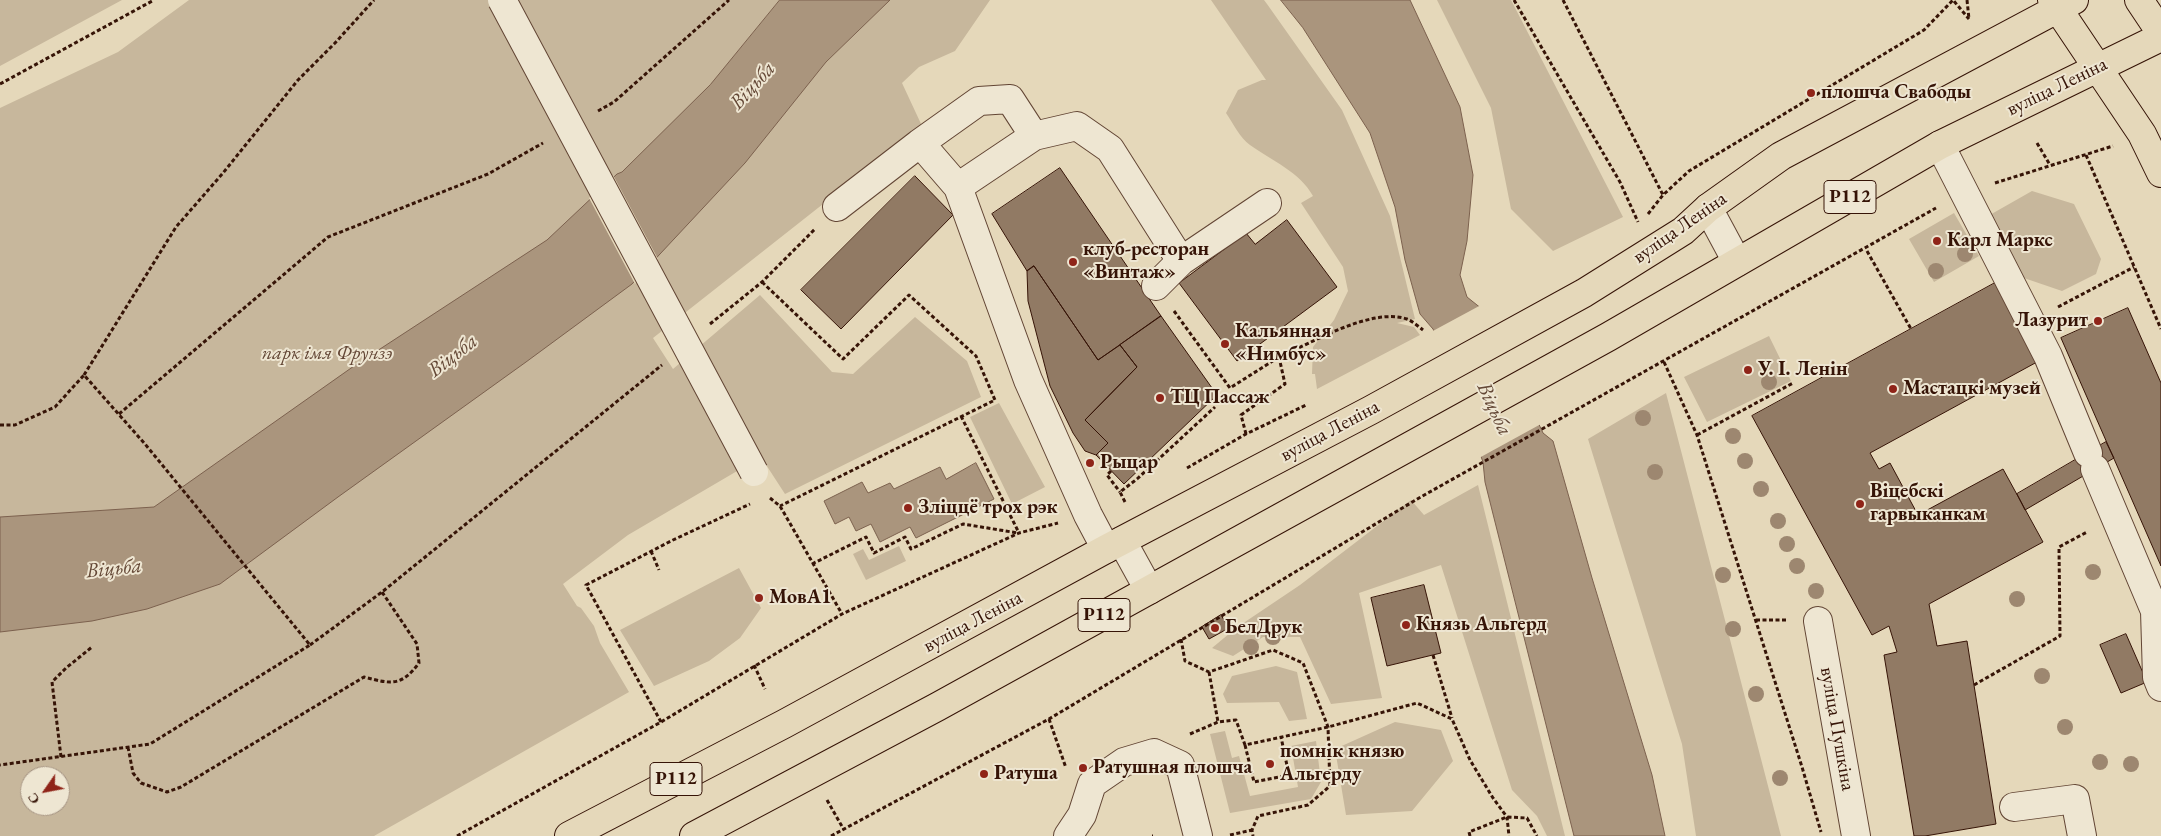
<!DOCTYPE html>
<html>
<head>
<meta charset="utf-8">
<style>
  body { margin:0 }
  #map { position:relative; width:2161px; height:836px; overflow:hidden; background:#e5d8ba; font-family:"EB Garamond",serif }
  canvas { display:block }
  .north { position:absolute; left:20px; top:766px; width:50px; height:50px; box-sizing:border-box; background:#eee6d2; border:1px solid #a49281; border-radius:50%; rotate:237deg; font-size:14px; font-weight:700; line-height:20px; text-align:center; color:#361407 }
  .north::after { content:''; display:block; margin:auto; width:18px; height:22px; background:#8f2418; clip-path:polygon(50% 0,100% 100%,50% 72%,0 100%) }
</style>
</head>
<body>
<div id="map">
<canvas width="2161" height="836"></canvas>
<div class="north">С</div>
</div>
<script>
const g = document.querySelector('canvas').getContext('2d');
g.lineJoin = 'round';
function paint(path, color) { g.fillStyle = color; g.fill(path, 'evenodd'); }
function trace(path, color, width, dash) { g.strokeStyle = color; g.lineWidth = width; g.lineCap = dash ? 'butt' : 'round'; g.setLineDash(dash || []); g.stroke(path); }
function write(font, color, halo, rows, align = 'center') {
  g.font = font + ' "EB Garamond",serif'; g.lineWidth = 4; g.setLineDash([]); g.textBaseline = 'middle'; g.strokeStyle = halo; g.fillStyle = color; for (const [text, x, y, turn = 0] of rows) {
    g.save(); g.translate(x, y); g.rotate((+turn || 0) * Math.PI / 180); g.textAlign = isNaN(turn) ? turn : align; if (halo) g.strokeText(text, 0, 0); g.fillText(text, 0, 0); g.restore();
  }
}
paint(new Path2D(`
  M0,0H122L0,66Z
  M189,0H990L955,51L919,67L902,83L922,126L653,338L673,369L760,295L832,372L853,374L915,317L967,361L981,397L785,494L761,457L628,535L563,584L577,606L581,608L594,626L600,643L629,692L374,836H0V108L118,52ZM30,776H60V806H30Z
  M1211,0H1264L1267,4L1342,110L1390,216L1415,319L1397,323L1414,327L1420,335L1317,389L1315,374H1312L1313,347L1334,320L1348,291L1343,267L1301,203L1313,196C1300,172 1271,160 1250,145C1240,138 1233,123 1226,113L1238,90L1262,80H1266Z
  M1437,0H1511L1623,217L1553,251L1511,209L1491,108Z
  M2032,191L2074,204L2101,259L2096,274L2062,291L2021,277L1988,216Z
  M1954,213L1979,256L1934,282L1909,239Z
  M1769,336L1791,381L1707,422L1684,377Z
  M1666,393L1781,836H1696L1682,744L1588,439Z
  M999,403L1045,487L1012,504L970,417Z
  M1478,485L1565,836H1547L1537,816L1512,790L1441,565L1359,593L1382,698L1331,704L1300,637H1263L1233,656L1212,648L1236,628L1300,585L1411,500L1424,515Z
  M899,546L906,561L866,580L853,554L863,549L869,560Z
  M739,568L761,608L740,638L709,661L654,686L620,630Z
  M1276,666L1297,672L1307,719L1289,721L1279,702L1227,703L1223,694L1232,676Z
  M1395,722L1441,730L1453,761L1412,811L1346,815L1335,749Z
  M1225,731L1232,758L1239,756L1250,796L1298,787L1291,746L1316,741L1321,782L1311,799L1230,813L1210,734Z`), '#c7b79c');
const water = new Path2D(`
  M780,0H890L826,62L745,163L632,284L526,362L338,497L220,584L147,609L92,621L0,632V517L154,507L354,366L547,240L617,174L622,172L710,85Z
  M1281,0H1410L1460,107L1473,175L1467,241L1460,275L1467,297L1487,313L1543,433L1553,441L1592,578L1652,775L1665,836H1574L1492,510L1485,482L1483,462L1439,340L1433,329L1420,314L1405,260L1395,207L1370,133L1303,28Z
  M976,463L994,499L916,538L910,527L880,542L871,524L856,531L849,517L835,524L824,501L862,482L868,493L890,483L894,489L940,467L946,479Z`);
paint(water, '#aa957d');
trace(water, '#7c614e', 1);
paint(new Path2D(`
  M613,175L658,259L635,284L589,198Z
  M1481,305L1489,312L1541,424L1479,458L1437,341L1431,332Z`), '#e5d8ba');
const building = new Path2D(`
  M1060,168L1161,316L1098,360L1034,266L1027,271L992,214Z
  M915,176L953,215L841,329L801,290Z
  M1287,220L1337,287L1237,361L1179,283L1246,233L1255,244Z
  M1034,266L1098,360L1120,345L1137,367L1085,420L1108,443L1096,455L1085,451L1073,433L1050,386L1028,301L1027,271Z
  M1995,283L2037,362L1870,453L1879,469L1890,463L1918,515L2003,469L2043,542L1929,604L1937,646L1967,641L1996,824L1925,836H1914L1884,655L1897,652L1889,626L1872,635L1752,416Z
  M2128,308L2161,383V566L2061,338Z
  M1161,316L1217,395L1124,484L1096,455L1108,443L1085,420L1137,367L1120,345Z
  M2106,442L2114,458L2025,510L2017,494Z
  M1424,585L1441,653L1387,666L1371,598Z
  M1221,615L1229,628L1209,639L1202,627Z
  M2126,634L2147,682L2121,693L2100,645Z`);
paint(building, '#917a64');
trace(building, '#361407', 1);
const minor = new Path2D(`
  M920,143L979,101L1010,99L1034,136
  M1940,145L2048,356L2088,453
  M958,187L1034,136L1077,126L1110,149L1181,261
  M837,207L920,143L958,187L1028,380L1088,515L1106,549
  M1708,208L1737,262
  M1156,286L1181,261L1267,203
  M2095,469L2155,611L2157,677L2161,687
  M1122,541L1149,590
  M1818,621L1856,836
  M2014,807L2075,799L2082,836
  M1068,836L1082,815L1092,784L1124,762L1154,753L1180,765L1198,836`);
const major = new Path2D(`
  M2052,0L2142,134L2161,173
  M2139,0L2161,33
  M569,836L784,724L1106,549L1371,410L1584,293L1683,231L1708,208L1781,156L2074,0
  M694,836L937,707L1608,337L1940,145L2161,37`);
trace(minor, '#624534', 30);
trace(major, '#361407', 30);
trace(new Path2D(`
  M1514,0L1620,182L1638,222
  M1563,0L1663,195L1689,171L1924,30L1953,0L1969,19
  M1967,0L1969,19
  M0,84L154,0
  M598,111L614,102L729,0
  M2037,143L2050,165
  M2086,155L2161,329
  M1995,183L2113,146
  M1648,214L1663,195
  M1867,251L1911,329
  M762,282L843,359L909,295L976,356L995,400L780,506
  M2058,307L2134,267
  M1174,311L1230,388L1279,357
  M710,324L762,282L815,229
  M1664,362L1697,435L1802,767L1821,832
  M84,375L176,227L223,173L298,80L335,43L374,0
  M119,414L328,237L488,174L543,143
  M961,416L1019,533
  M0,425H15L55,407L84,375L145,444L310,645L150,744L0,765
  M1246,434L1241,415L1285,384L1279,357C1312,343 1371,307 1407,319C1412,321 1418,326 1423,330
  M1697,435L1793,383
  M1187,468L1246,434L1306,405
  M1111,471L1107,475L1120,492
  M770,498L780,506L842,614
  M1125,502L1120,492L1137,479L1215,407
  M651,551L659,570
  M812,564L866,537L874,553L905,537L911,549L963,524L1018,533
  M1756,620H1788
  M1181,639L1185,661L1209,672L1273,650L1303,663L1328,727L1330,786L1308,805L1258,816L1252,830L1253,836
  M310,645L382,592L662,365
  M1433,655L1452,718
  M754,665L765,689
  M1209,672L1218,722
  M1974,685L2060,636L2059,547L2087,532
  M1049,719L1066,768
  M661,722L586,585L673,540L750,504
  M1190,734L1218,722L1236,720L1245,745L1328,727L1417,703L1452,719L1470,760L1493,798L1507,817L1509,836
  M1245,745L1254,782L1289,775L1281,737
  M128,747L133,773L141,783L167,792L181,787L364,677C391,684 401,687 419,663L417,644L382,592
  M61,757L52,682L66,668L92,647
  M827,800L844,830
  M1230,835L1252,830
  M457,836L661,722L842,614L1019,533L1058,523
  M831,836L1049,719L1419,498L1936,208
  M1152,836H1153
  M1470,836L1469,832L1507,817L1527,818L1537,836`), '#361407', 3, [4, 2.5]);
trace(minor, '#eee6d2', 28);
trace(major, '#e5d8ba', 28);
const minorBridge = new Path2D(`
  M502,0L754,472`);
trace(minorBridge, '#624534', 30, []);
trace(minorBridge, '#eee6d2', 28);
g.fillStyle = '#9d8770';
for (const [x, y] of [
  [1965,254],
  [1936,271],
  [1769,382],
  [1643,418],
  [1733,436],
  [1745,461],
  [1655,472],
  [1761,489],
  [1778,521],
  [1787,544],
  [1797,566],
  [2093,572],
  [1723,575],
  [1816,591],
  [2017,599],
  [1733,629],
  [1273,637],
  [1251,647],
  [2042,676],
  [1756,694],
  [2065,727],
  [2100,762],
  [2131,764],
  [1780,778]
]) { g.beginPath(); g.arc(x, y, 8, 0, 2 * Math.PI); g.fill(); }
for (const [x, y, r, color] of [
  [1811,93,5,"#8f2418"],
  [1937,241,5,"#8f2418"],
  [1073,262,5,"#8f2418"],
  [2098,321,5,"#8f2418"],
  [1225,344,5,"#8f2418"],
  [1748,370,5,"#8f2418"],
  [1893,389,5,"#8f2418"],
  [1160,398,5,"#8f2418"],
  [1090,463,5,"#8f2418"],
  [1860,504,5,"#8f2418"],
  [908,508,5,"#8f2418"],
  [759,598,5,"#8f2418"],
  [1406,625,5,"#8f2418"],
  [1215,628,5,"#8f2418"],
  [1270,764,5,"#8f2418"],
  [1083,768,5,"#8f2418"],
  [984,774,5,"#8f2418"]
]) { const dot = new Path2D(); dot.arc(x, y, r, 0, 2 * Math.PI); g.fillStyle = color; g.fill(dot); trace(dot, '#eee6d2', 2); }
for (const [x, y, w] of [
  [1850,197,52],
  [1104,615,52],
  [676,779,52]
]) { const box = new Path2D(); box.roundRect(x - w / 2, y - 16.5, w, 33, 4); g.fillStyle = '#eee6d2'; g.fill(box); trace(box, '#361407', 1); }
write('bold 19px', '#361407', null, [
  ["Р112",1850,197],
  ["Р112",1104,615],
  ["Р112",676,779]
]);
write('20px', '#361407', '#eee6d2', [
  ["вуліца Леніна",2057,87,-26],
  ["вуліца Леніна",1680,228,-35],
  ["вуліца Леніна",1330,431,-28],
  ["вуліца Леніна",973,622,-28],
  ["вуліца Пушкіна",1837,729,80]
]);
write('bold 20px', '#361407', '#eee6d2', [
  ["плошча Свабоды",1821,93],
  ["Карл Маркс",1947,241],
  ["клуб-ресторан",1083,250],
  ["«Винтаж»",1083,273],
  ["Лазурит",2088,321,"right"],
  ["Кальянная",1235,332],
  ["«Нимбус»",1235,355],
  ["У. І. Ленін",1758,370],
  ["Мастацкі музей",1903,389],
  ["ТЦ Пассаж",1170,398],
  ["Рыцар",1100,463],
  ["Віцебскі",1870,492],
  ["гарвыканкам",1870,515],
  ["Зліццё трох рэк",918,508],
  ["МовА1",769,598],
  ["Князь Альгерд",1416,625],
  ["БелДрук",1225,628],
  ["помнік князю",1280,752],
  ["Альгерду",1280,775],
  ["Ратушная плошча",1093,768],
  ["Ратуша",994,774]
], 'left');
write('italic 20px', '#624534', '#eee6d2', [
  ["парк імя Фрунзэ",327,354]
]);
write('italic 21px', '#644836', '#eee6d2', [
  ["Віцьба",753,86,-48],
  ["Віцьба",453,356,-38],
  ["Віцьба",1494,409,65],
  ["Віцьба",114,569,-6]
]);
</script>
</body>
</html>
